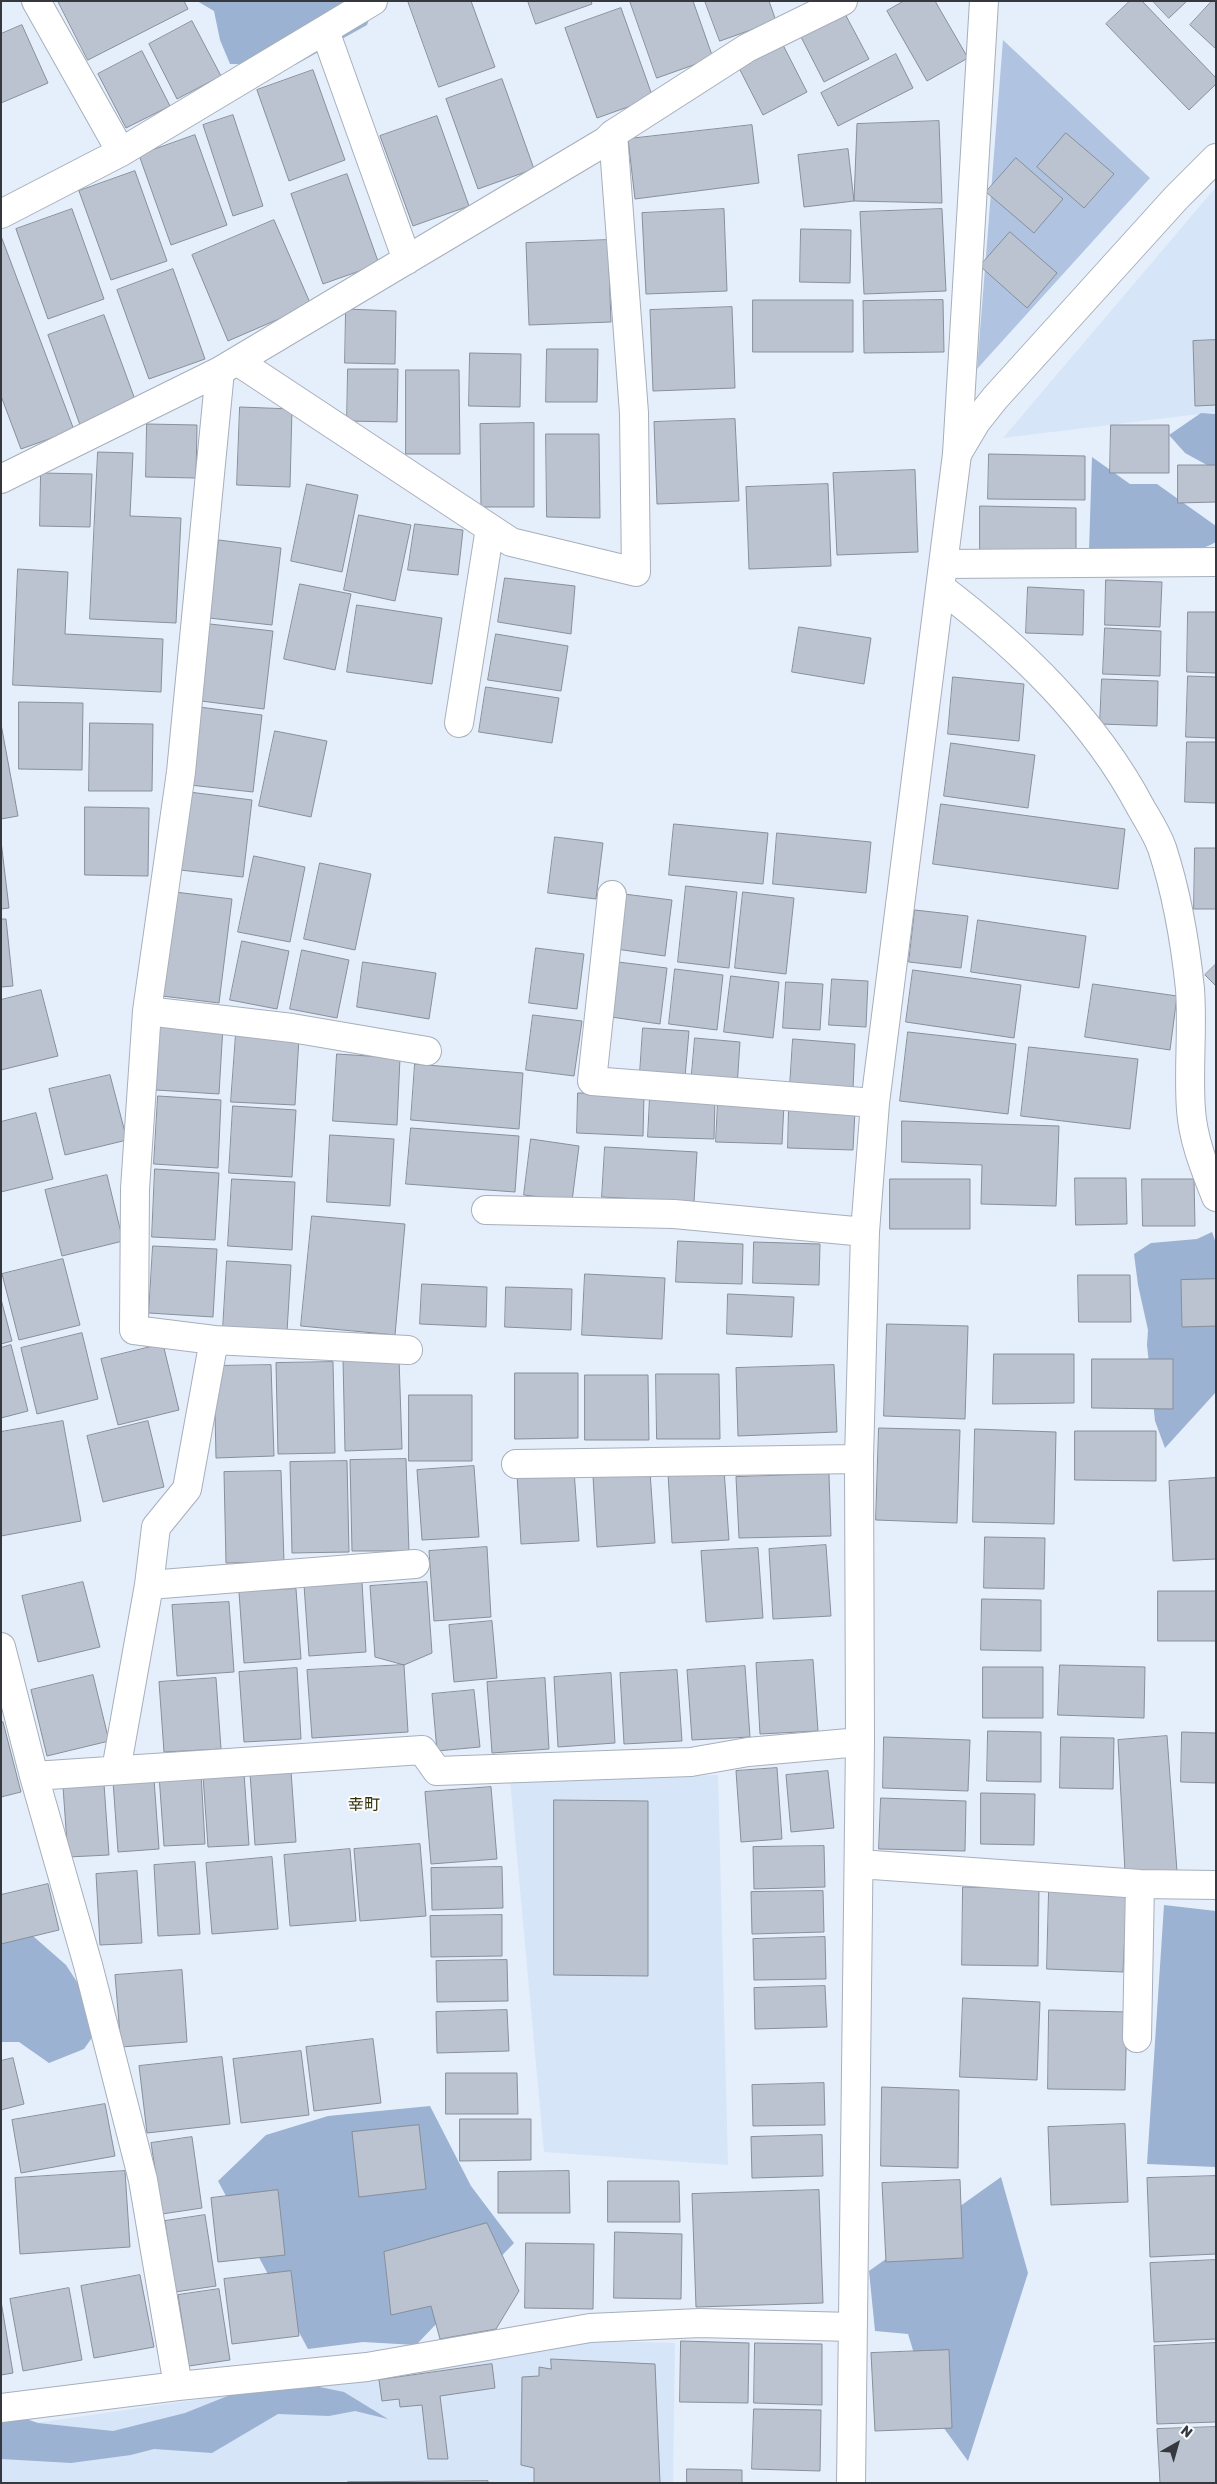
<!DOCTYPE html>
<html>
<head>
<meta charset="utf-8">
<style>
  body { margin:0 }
  #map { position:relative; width:1217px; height:2484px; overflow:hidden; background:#e5effb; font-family:Rubik,sans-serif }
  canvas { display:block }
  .frame { position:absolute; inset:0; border:2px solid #35383d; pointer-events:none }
  .north { position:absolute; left:1152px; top:2419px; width:50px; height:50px; -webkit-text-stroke:4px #f9fbfe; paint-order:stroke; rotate:38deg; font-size:14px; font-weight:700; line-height:20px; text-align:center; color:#35383d }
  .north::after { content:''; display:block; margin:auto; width:18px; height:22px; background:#35383d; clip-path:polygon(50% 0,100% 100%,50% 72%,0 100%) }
</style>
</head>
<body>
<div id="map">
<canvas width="1217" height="2484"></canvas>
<div class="frame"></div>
<div class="north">N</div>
</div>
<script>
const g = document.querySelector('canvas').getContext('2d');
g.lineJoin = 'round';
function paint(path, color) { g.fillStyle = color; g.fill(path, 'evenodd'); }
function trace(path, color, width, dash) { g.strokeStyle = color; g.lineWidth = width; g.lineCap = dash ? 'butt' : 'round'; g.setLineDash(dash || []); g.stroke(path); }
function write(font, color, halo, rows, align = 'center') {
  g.font = font + ' Rubik,"Noto Sans JP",sans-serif'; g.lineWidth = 4; g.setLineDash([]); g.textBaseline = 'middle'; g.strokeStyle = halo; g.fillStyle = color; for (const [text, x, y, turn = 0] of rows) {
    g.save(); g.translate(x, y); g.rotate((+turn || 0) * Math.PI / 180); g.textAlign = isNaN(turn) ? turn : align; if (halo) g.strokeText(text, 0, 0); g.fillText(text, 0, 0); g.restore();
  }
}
paint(new Path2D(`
  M1216,187V412L1003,438Z
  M718,1775L728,2165L544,2152L510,1780Z
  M602,2341L675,2343L673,2483H1V2428Z`), '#d7e5f8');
paint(new Path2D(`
  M1003,40L1150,178L977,369Z`), '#b0c4e1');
paint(new Path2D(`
  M197,1H376L367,25L295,65L230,64L220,40L214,11Z
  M1201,413L1216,414V470L1185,453L1169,435Z
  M1092,457L1130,484H1157L1216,526V542C1179,564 1130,547 1089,550Z
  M1212,1232L1216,1243V1392L1165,1448L1155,1421L1147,1345L1148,1330L1138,1285L1134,1254L1151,1243L1197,1239Z
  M1164,1905L1216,1911V2167L1147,2164Z
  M1,1930L33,1936L66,1965L103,2022L84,2049L49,2063L19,2042H1Z
  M430,2106L471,2186L514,2243L416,2345L363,2342L308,2349L218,2181L266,2135L328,2116Z
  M1001,2177L1028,2273L968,2461L932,2412L908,2334L875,2331L869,2271Z
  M305,2384L344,2392L388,2419L355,2411L329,2416L278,2414L212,2453L154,2449L131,2455L71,2463L1,2459V2410L38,2423L113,2431L185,2413L230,2395Z`), '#9bb2d2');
const building = new Path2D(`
  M58,1H184L188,9L88,60Z
  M408,1H471L495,67L439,87Z
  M528,1H591L592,4L536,24Z
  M630,1H693L713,58L657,78Z
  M705,1H769L776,21L720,41Z
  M904,1H935L968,58L927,81L887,11Z
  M1130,1H1142L1216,78V84L1189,110L1106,24Z
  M1153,1H1187L1169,18Z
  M1212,1H1216V49L1190,25Z
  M621,8L653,98L597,118L565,28Z
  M844,12L869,59L824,82L800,35Z
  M192,21L221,76L177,99L149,44Z
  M22,25L48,83L1,103V34Z
  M783,45L807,92L763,115L739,68Z
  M142,51L170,106L126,128L98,74Z
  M896,54L913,88L838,126L821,93Z
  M313,70L345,160L289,181L257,90Z
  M502,79L534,169L478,189L446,99Z
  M233,115L263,206L233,216L203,125Z
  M437,116L469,206L413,226L380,136Z
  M939,121L942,203L854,201L857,124Z
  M752,125L759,183L635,199L628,139Z
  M1066,133L1114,174L1084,208L1037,167Z
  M195,135L227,225L171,245L139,155Z
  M848,149L854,201L804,207L798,155Z
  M1016,158L1063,199L1034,233L986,192Z
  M135,171L167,261L111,280L79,191Z
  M347,174L379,264L323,284L291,194Z
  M72,209L104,299L48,319L16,229Z
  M724,209L727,291L646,294L642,213Z
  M942,209L946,291L864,294L860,212Z
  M274,220L311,305L228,341L192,255Z
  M801,229L851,230L850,283L800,282Z
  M1010,232L1057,273L1027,308L980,266Z
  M1,236L74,430L21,449L1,396Z
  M608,240L611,322L529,325L526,243Z
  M173,269L205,359L149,379L117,290Z
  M753,300H853V352H753Z
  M943,300L944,352L864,353L863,301Z
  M732,307L735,388L653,391L650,310Z
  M346,309L396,311L395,364L345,363Z
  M104,315L137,405L80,425L48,335Z
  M1216,340V405L1195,406L1193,341Z
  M547,349H598L597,402H546Z
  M470,353L521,354L520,407L469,406Z
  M348,369H398L397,422L347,421Z
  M406,370H459L460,454H406Z
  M240,407L292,409L290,487L237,485Z
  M735,419L739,501L657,504L654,422Z
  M534,423V507H481L480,424Z
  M147,424L197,425L196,478L146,477Z
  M1111,425H1169V473H1110Z
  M546,434H599L600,518L547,517Z
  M98,452L133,453L130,516L181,518L176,623L90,619Z
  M989,454L1085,456V500L988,499Z
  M1178,465H1216V502L1178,503Z
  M915,470L918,552L837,555L833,473Z
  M41,473L92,474L90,527L40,526Z
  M307,484L358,495L342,572L291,561Z
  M828,484L831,566L749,569L746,487Z
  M980,506L1076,508V553L980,551Z
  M359,515L411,525L395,601L344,590Z
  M415,524L463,530L458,575L408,570Z
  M219,540L281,548L272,625L209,618Z
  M18,569L68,572L65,634L163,639L161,692L13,685Z
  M505,578L575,586L571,634L498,622Z
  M1106,580L1162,582L1160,627L1105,625Z
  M300,584L351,594L335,670L284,659Z
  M1028,587L1084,590L1083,635L1026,633Z
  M357,605L442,618L432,684L347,672Z
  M1188,612H1216V673L1187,672Z
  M210,624L273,631L264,709L201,701Z
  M799,627L871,638L864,684L792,672Z
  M1105,628L1161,631L1160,676L1103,674Z
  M496,634L568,646L561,691L488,680Z
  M1188,676L1216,677V738L1186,737Z
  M953,677L1024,684L1019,741L948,734Z
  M1102,679L1158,681L1157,726L1100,724Z
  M486,687L559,698L552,743L479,732Z
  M19,702L83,703L82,770L19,769Z
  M199,707L262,715L253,792L190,785Z
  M90,723L153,724L152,791H89Z
  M1,724L18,816L1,819Z
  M275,731L327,741L311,817L259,806Z
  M1187,742H1216V803L1185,802Z
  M951,743L1035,755L1028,808L944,796Z
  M189,792L252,800L243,877L180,870Z
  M941,804L1125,829L1118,889L933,864Z
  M85,807L149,808L148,876L85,875Z
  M674,824L768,833L763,884L669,875Z
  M777,833L871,842L866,893L773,884Z
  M555,837L603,843L596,899L548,893Z
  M1,841L9,908L1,909Z
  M1195,848H1216V909H1194Z
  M254,856L305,867L290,942L238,932Z
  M320,863L371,874L355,950L304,939Z
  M686,886L737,892L729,968L678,962Z
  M175,892L232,899L219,1003L162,996Z
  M743,892L794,898L786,974L735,968Z
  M624,894L672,900L665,956L616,949Z
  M915,910L968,916L961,968L909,962Z
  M1,919H6L13,986L1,987Z
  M978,920L1086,936L1079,988L971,972Z
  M242,941L289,951L277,1009L230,1000Z
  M536,948L584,954L577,1009L529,1003Z
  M302,950L349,960L337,1018L290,1009Z
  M363,962L436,973L429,1019L357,1007Z
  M618,962L667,968L660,1024L611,1017Z
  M1216,964V986L1205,975Z
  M675,969L723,975L717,1030L669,1024Z
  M913,970L1021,985L1014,1038L906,1022Z
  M731,976L779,982L773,1038L724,1032Z
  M832,979L868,981L866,1027L829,1025Z
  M786,982L823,984L820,1030L783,1028Z
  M1093,984L1177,996L1170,1050L1085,1037Z
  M41,990L58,1056L1,1070V1000Z
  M533,1015L582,1021L574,1076L526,1070Z
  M160,1022L223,1026L219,1094L156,1090Z
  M643,1028L689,1031L685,1077L640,1073Z
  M908,1032L1016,1044L1008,1114L900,1101Z
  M236,1034L299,1038L295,1105L231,1102Z
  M695,1038L740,1042L737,1087L691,1084Z
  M793,1039L855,1044L853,1089L790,1086Z
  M1029,1047L1138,1059L1130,1129L1021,1116Z
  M337,1054L400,1058L397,1125L333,1121Z
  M415,1064L523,1073L519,1129L411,1120Z
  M110,1075L127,1140L65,1155L49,1089Z
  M578,1093L644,1095L643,1136L577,1133Z
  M158,1096L221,1100L218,1168L154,1164Z
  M650,1097L715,1099L714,1139L648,1137Z
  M718,1101L784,1104L782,1144L716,1142Z
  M233,1106L296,1110L292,1177L229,1173Z
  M789,1107L855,1110L853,1150L788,1148Z
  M36,1113L53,1179L1,1192V1122Z
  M902,1121L1059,1126L1056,1206L981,1204L982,1165L902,1162Z
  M411,1128L519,1136L515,1192L406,1184Z
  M330,1135L394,1139L390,1206L327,1202Z
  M531,1139L579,1146L572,1201L524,1195Z
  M605,1147L697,1152L694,1202L602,1197Z
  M155,1169L219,1173L215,1240L152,1237Z
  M107,1175L123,1241L62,1256L45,1190Z
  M1075,1178H1126L1127,1224L1076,1225Z
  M232,1179L295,1182L292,1250L228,1246Z
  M890,1179H970V1229H890Z
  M1142,1179H1194L1195,1226H1143Z
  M312,1216L405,1224L395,1335L301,1326Z
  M678,1241L743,1244L742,1284L676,1282Z
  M754,1242L820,1244L819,1285L753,1283Z
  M153,1246L217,1249L213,1317L149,1313Z
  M63,1259L80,1325L19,1340L2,1274Z
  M227,1261L291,1265L287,1332L223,1329Z
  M585,1274L665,1278L662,1339L582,1335Z
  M1078,1275H1130L1131,1322H1079Z
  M1216,1279V1326L1182,1327L1181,1280Z
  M422,1284L487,1287L486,1327L420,1324Z
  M506,1287L572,1289L571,1330L505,1327Z
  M728,1294L794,1297L792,1337L727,1334Z
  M1,1299L12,1341L1,1344Z
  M887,1324L968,1326L965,1419L884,1416Z
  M82,1333L98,1399L37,1414L21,1348Z
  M163,1344L179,1410L118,1425L101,1359Z
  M11,1345L28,1411L1,1418V1348Z
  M994,1354H1074V1403L993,1404Z
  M399,1358L402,1449L345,1451L343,1359Z
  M1092,1359H1173V1409L1092,1408Z
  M333,1362L335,1453L278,1454L276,1363Z
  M271,1365L274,1456L216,1458L214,1366Z
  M834,1365L837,1432L738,1436L736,1368Z
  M515,1373H578V1438L515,1439Z
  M656,1374H719L720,1439H657Z
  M585,1375H648L649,1440H585Z
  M409,1395H472V1461H409Z
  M63,1421L81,1521L1,1536V1432Z
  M148,1421L164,1487L103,1502L87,1436Z
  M879,1428L960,1430L957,1523L876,1520Z
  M975,1429L1056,1432L1054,1524L973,1522Z
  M1075,1431H1156V1481L1075,1480Z
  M406,1459L409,1551H352L350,1460Z
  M347,1461L349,1552L292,1553L290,1462Z
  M474,1466L479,1537L422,1540L417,1470Z
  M724,1469L729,1540L672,1543L668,1473Z
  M574,1470L579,1541L521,1544L517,1474Z
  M281,1471L284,1562L226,1563L224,1472Z
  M650,1472L655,1543L597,1547L593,1476Z
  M829,1474L831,1536L739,1538L736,1477Z
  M1216,1478V1559L1173,1561L1169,1481Z
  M985,1537L1045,1538L1044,1589L984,1588Z
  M826,1545L831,1616L773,1619L769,1549Z
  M487,1547L491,1617L434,1621L429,1551Z
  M758,1548L763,1618L706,1622L701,1551Z
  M83,1582L100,1647L38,1662L22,1596Z
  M362,1582L366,1652L309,1656L304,1585Z
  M427,1582L432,1653L404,1665L375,1657L370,1586Z
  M296,1589L301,1659L244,1663L239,1592Z
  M1158,1591H1216V1641H1158Z
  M982,1599L1041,1600V1651L981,1650Z
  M229,1602L234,1672L177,1676L172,1605Z
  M492,1621L497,1678L454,1682L449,1625Z
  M813,1660L818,1731L760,1734L756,1663Z
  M404,1665L408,1732L312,1738L307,1670Z
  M1060,1665L1145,1667L1144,1718L1058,1715Z
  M745,1666L750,1737L692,1740L687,1670Z
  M983,1667H1043V1718H983Z
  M297,1668L301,1739L244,1742L239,1672Z
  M677,1670L682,1741L624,1744L620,1673Z
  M611,1673L615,1743L558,1747L554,1677Z
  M93,1675L109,1741L47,1756L31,1690Z
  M216,1678L221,1749L164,1752L159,1682Z
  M545,1678L549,1749L492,1753L487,1682Z
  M474,1690L480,1747L437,1751L432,1694Z
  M3,1722L21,1792L1,1797V1723Z
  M988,1731L1041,1732V1782L987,1781Z
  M1182,1732L1216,1733V1783L1181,1782Z
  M1167,1736L1177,1871L1125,1872L1118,1740Z
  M884,1737L970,1740L968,1791L883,1788Z
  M1061,1737L1114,1738L1113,1789L1060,1788Z
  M777,1768L782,1839L741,1842L736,1771Z
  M291,1771L296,1842L255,1845L250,1773Z
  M828,1771L834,1828L791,1832L786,1775Z
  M201,1773L205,1844L164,1846L159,1775Z
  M244,1773L249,1845L208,1847L203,1776Z
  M154,1779L159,1849L118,1852L113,1781Z
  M104,1784L109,1855L68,1857L63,1787Z
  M491,1787L497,1859L431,1864L425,1792Z
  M981,1793L1035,1794L1034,1845L981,1844Z
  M881,1798L966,1801L965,1851L879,1849Z
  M554,1800L648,1801V1976L554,1975Z
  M420,1844L426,1916L360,1921L354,1849Z
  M824,1846L825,1887L754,1889L753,1847Z
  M350,1849L356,1921L290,1926L284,1855Z
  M272,1857L278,1929L212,1934L206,1863Z
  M195,1862L200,1934L158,1936L154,1865Z
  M502,1867L503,1908L432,1910L431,1868Z
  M137,1871L142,1943L100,1945L96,1874Z
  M48,1884L59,1930L1,1944V1895Z
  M963,1887L1039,1888L1038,1966L962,1965Z
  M1049,1890L1127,1893L1123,1972L1047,1969Z
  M823,1891L824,1932L752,1934L751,1892Z
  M502,1915V1956L431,1957L430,1916Z
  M825,1937L826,1979L754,1980L753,1939Z
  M507,1960L508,2001L437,2002L436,1961Z
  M182,1970L187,2042L121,2047L115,1975Z
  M825,1986L827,2027L755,2029L754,1988Z
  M963,1998L1040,2002L1037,2080L960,2077Z
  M507,2010L509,2051L437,2053L436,2012Z
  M1049,2010L1127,2012L1125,2090L1048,2089Z
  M373,2039L381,2103L314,2111L306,2047Z
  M301,2051L309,2115L241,2123L233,2059Z
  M222,2057L230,2124L147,2133L139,2066Z
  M13,2058L24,2104L1,2110V2061Z
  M446,2073H517L518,2114H446Z
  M824,2083L825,2125L753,2126L752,2085Z
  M882,2087L959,2090L958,2168L881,2166Z
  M105,2104L115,2156L21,2173L12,2120Z
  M460,2119H531V2160L460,2161Z
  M1125,2124L1128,2202L1051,2205L1048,2127Z
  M419,2125L426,2189L359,2197L352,2132Z
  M822,2135L823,2176L752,2178L751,2137Z
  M192,2137L202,2208L162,2214L151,2143Z
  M125,2171L130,2247L20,2254L15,2178Z
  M569,2171L570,2213H498V2172Z
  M1216,2176V2254L1150,2257L1147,2178Z
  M960,2180L963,2258L886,2262L882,2183Z
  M608,2181H679L680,2222H608Z
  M278,2190L285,2255L218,2262L211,2198Z
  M819,2190L823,2303L696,2307L692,2194Z
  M205,2215L216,2286L175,2292L165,2221Z
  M487,2223L519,2291L496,2329L440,2339L431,2306L391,2315L384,2252Z
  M615,2232L682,2234L681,2299L614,2298Z
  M526,2243L594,2244L593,2309L525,2308Z
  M1216,2260V2339L1154,2342L1150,2263Z
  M291,2271L299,2336L232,2344L224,2279Z
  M140,2275L154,2347L94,2358L81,2286Z
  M69,2288L82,2360L23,2371L10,2299Z
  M219,2289L230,2360L189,2366L178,2295Z
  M1,2301L13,2373L1,2375Z
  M681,2341L749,2343L748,2403L680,2402Z
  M755,2343L822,2344V2405L754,2403Z
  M1216,2343V2422L1157,2424L1154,2346Z
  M949,2350L952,2428L875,2431L871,2353Z
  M551,2359L655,2364L660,2483H534V2468L521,2465L522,2377L539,2376V2367L551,2369Z
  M492,2364L495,2388L440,2396L448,2459H428L422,2405L400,2407L399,2399L382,2401L379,2380Z
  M754,2409L821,2410L820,2471L752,2469Z
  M1216,2427V2483H1160L1157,2429Z
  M687,2469L742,2470V2483H687Z
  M488,2481V2483L348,2482Z`);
paint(building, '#bac3cf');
trace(building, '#878f9a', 1);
const minor = new Path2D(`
  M36,1L121,152
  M325,31L407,260
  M1,214L121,152L373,1
  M237,361L511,542L636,572L634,413L613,134
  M1,479L220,371L606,141L613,134L747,48L843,1
  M944,564L1216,562
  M941,588C1020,648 1094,719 1141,808C1148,820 1157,834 1162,848C1177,894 1185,941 1190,989C1193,1029 1188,1070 1191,1110C1193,1140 1205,1169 1216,1197
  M459,723L490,528
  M612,895L592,1081L875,1103
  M147,1011L292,1028L427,1051
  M486,1210L674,1214L865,1232
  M214,1340L408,1350
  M516,1464L859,1459
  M149,1585L415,1564
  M1,1647L34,1776L88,1965L143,2180L178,2386
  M116,1770L149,1585L156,1527L187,1489L214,1340L134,1330L135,1189L147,1011L181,772L220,371
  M34,1776L422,1750L437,1771L691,1762L748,1752L860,1742
  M859,1864L1140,1884L1216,1885
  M1137,2038L1140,1884
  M1,2408L178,2386L367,2367L590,2328L700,2323L852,2327
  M851,2483L860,1742L859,1459L865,1232L875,1103L957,454L984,1`);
const tertiary = new Path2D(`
  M957,454L976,422L995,398L1176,198L1216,158`);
trace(minor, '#a7afbb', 30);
trace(tertiary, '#a7afbb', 30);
trace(minor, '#fff', 28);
trace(tertiary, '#fff', 28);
write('16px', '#333106', '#f9fbfe', [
  ["幸町",364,1805]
]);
</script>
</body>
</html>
